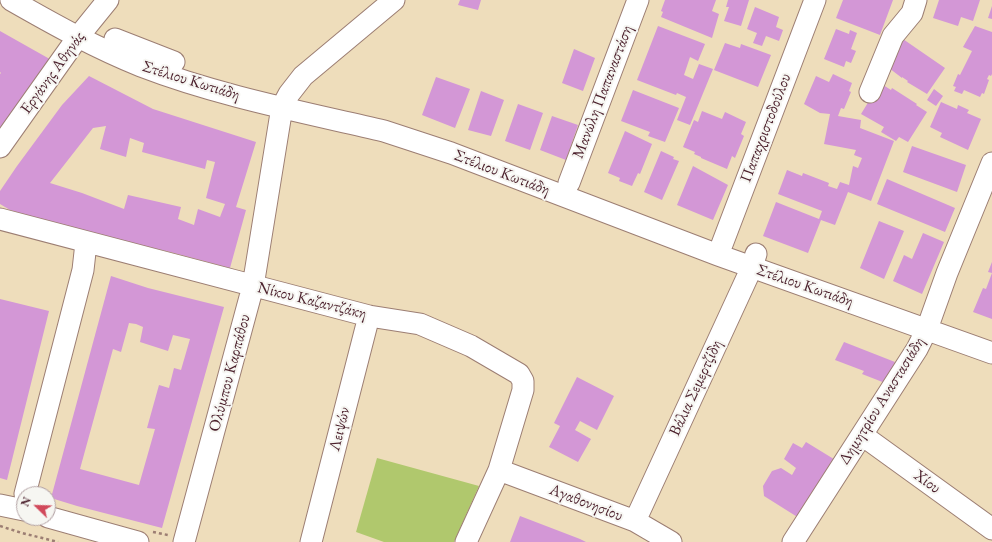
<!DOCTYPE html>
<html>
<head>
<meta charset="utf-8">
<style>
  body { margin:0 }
  #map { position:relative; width:992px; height:542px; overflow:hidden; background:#edb; font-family:"EB Garamond",serif }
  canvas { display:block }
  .north { position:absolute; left:16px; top:486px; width:40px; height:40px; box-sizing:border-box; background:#f6f6f2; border:1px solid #b1a0a2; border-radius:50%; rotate:293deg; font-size:11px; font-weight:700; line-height:16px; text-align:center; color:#4a1f2b }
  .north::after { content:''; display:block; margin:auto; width:14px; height:18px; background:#d1495b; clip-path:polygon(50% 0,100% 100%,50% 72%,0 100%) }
</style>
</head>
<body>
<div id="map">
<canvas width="992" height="542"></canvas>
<div class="north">N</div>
</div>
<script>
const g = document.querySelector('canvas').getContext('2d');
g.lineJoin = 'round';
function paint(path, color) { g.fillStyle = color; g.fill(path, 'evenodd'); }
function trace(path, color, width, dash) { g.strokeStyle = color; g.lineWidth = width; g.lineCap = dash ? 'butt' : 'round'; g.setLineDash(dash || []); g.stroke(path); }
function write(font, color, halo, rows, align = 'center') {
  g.font = font + ' "EB Garamond",serif'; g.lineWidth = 4; g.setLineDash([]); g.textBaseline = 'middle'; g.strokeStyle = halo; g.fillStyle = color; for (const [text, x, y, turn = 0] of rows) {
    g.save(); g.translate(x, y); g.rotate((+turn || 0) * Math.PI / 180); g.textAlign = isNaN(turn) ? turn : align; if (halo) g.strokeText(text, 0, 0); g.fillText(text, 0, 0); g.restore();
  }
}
paint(new Path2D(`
  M377,458L479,486L454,542H384L356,532Z`), '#b0c86d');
paint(new Path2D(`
  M460,0H481L478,10L458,5Z
  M665,0H716L712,11L719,14L712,38L661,17L663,12L661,11Z
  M728,0H749L741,26L724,21L729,7H726Z
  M843,0H893L880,35L836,18Z
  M939,0H980L973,21L961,17L958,26L933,18Z
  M992,6V19L988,18Z
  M755,7L779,17L776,27L783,30L779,41L766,36L762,46L753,43L757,33L747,29Z
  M658,26L705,44L698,61L690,57L684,75L693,79L699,64L713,69L690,125L677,120L686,97L677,93L676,95L637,80Z
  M975,26L992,32V74L991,76L989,75L987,79L989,80L984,94L982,93L980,97L964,90L962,94L954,91L956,87L953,86L958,74L960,75L972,51L963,47Z
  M836,29L849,34L850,30L857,33L851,49L856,51L851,63L846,61L844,67L824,59Z
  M0,31L55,62L0,136V74L1,73L0,72Z
  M900,37L945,68L927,94L907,82L908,81L902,77V78L885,65Z
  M725,43L740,48L741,44L771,55L758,87L714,70Z
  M574,49L595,58L583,91L562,83Z
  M833,74L852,83L849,91L851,92L844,109L841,108L838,116L861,120L860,128L894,141L871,201L848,192L835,225L821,220L808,253L763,236L776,202L819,219L822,211L778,194L787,170L802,176L803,173L829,183L828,186L837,189L840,182L849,185L853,166L858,168L862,158L854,155L856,150L824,144L830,114L820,113L804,104L816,76L829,82Z
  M89,76L153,109L256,142L236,207L246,210L230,268L170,252L74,230L10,210L0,204V191L17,166L62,105ZM106,126L100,149L126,157L130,138L144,143L142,152L205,169L207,160L215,162L206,198L225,204L220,217L198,209L194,225L178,219L181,207L128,195L124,209L82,193L50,183L93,128Z
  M436,77L470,89L455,128L422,115Z
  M880,83L891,90L892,88L917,104L916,105L927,112L908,142L899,137L896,141L881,132L884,127L861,114Z
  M934,89L943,96L936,106L927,100Z
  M633,90L679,108L665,142L648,136L650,132L621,121Z
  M481,91L504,100L491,136L468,130Z
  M941,102L957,109L958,105L969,110L967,113L981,119L968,150L940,137L942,133L930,127Z
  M518,104L543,113L530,150L505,141Z
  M702,111L722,119L725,112L746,122L741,134L744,136L735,158L732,156L727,169L701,158V157L694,154L695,152L683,147L694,120L698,122Z
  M552,116L578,125L566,160L540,150Z
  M625,131L652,144L640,174L638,173L632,186L619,181L620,178L608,173Z
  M912,146L966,165L957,192L903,172Z
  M661,151L674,157L673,159L679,161L662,200L644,192Z
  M693,166L728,185L713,220L677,205Z
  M887,179L955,208L945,232L877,204Z
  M879,221L904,231L884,279L860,268Z
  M923,233L944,242L922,294L893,281L904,255L912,259Z
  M992,262V319L973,312L983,288L986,289L992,273L988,272Z
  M111,276L148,288L224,307L162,528L77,506L51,498ZM129,323L136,324L143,327L140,342L168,351L173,335L190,339L181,370L174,368L169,388L159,385L147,428L155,429L139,485L80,469L113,349L121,352Z
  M0,299L49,311L7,480L0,478Z
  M844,342L895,362L885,383L862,374L864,371L835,360Z
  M577,377L614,396L597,430L580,421L575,430L591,439L578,462L549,447L560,426L554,423Z
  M806,442L837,461L799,518L764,496L763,486L772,471L781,468L792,475L796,468L784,459L793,443L802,448Z
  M520,516L580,539L586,542H510Z`), '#d397d6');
const minor = new Path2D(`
  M11,0C53,24 96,48 141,66C219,96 303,112 384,131L451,153L718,255L992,353
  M115,39L174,62
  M870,92L893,36L912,13L916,0
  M0,147L78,37L108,0
  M569,183L638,0
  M0,219L369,316L420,324L471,346L519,374L523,381V390L499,470L466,542
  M718,255L815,0
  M862,435L992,529
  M499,470L635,521L671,542
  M25,494L83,270L86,243
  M0,505L24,510
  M48,517L138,542
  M635,521L752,267L756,254
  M184,542L253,286L282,107L289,94L303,76L394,0
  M311,542L369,316
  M793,542L917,349L927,329L947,273L992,163`);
trace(minor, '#9c7e73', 23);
trace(new Path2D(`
  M0,526L22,533L58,542
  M153,532L168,535`), '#9c7e73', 2.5, [3, 3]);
trace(minor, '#fff', 21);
write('16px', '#4a1f2b', '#f6f6f2', [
  ["Εργάνης Αθηνάς",53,73,-54],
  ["Στέλιου Κωτιάδη",191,81,17],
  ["Μανώλη Παπαναστάση",603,92,-69],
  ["Παπαχριστοδούλου",766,128,-69],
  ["Στέλιου Κωτιάδη",502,173,21],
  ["Στέλιου Κωτιάδη",805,286,19],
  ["Νίκου Καζαντζάκη",312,301,14],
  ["Ολύμπου Καρπάθου",230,373,-75],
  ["Βάλια Σεμερτζίδη",696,388,-65],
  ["Δημητρίου Αναστασιάδη",882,401,-58],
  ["Λειψών",340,429,-76],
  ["Χίου",927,482,36],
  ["Αγαθονησίου",586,503,21]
]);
</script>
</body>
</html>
